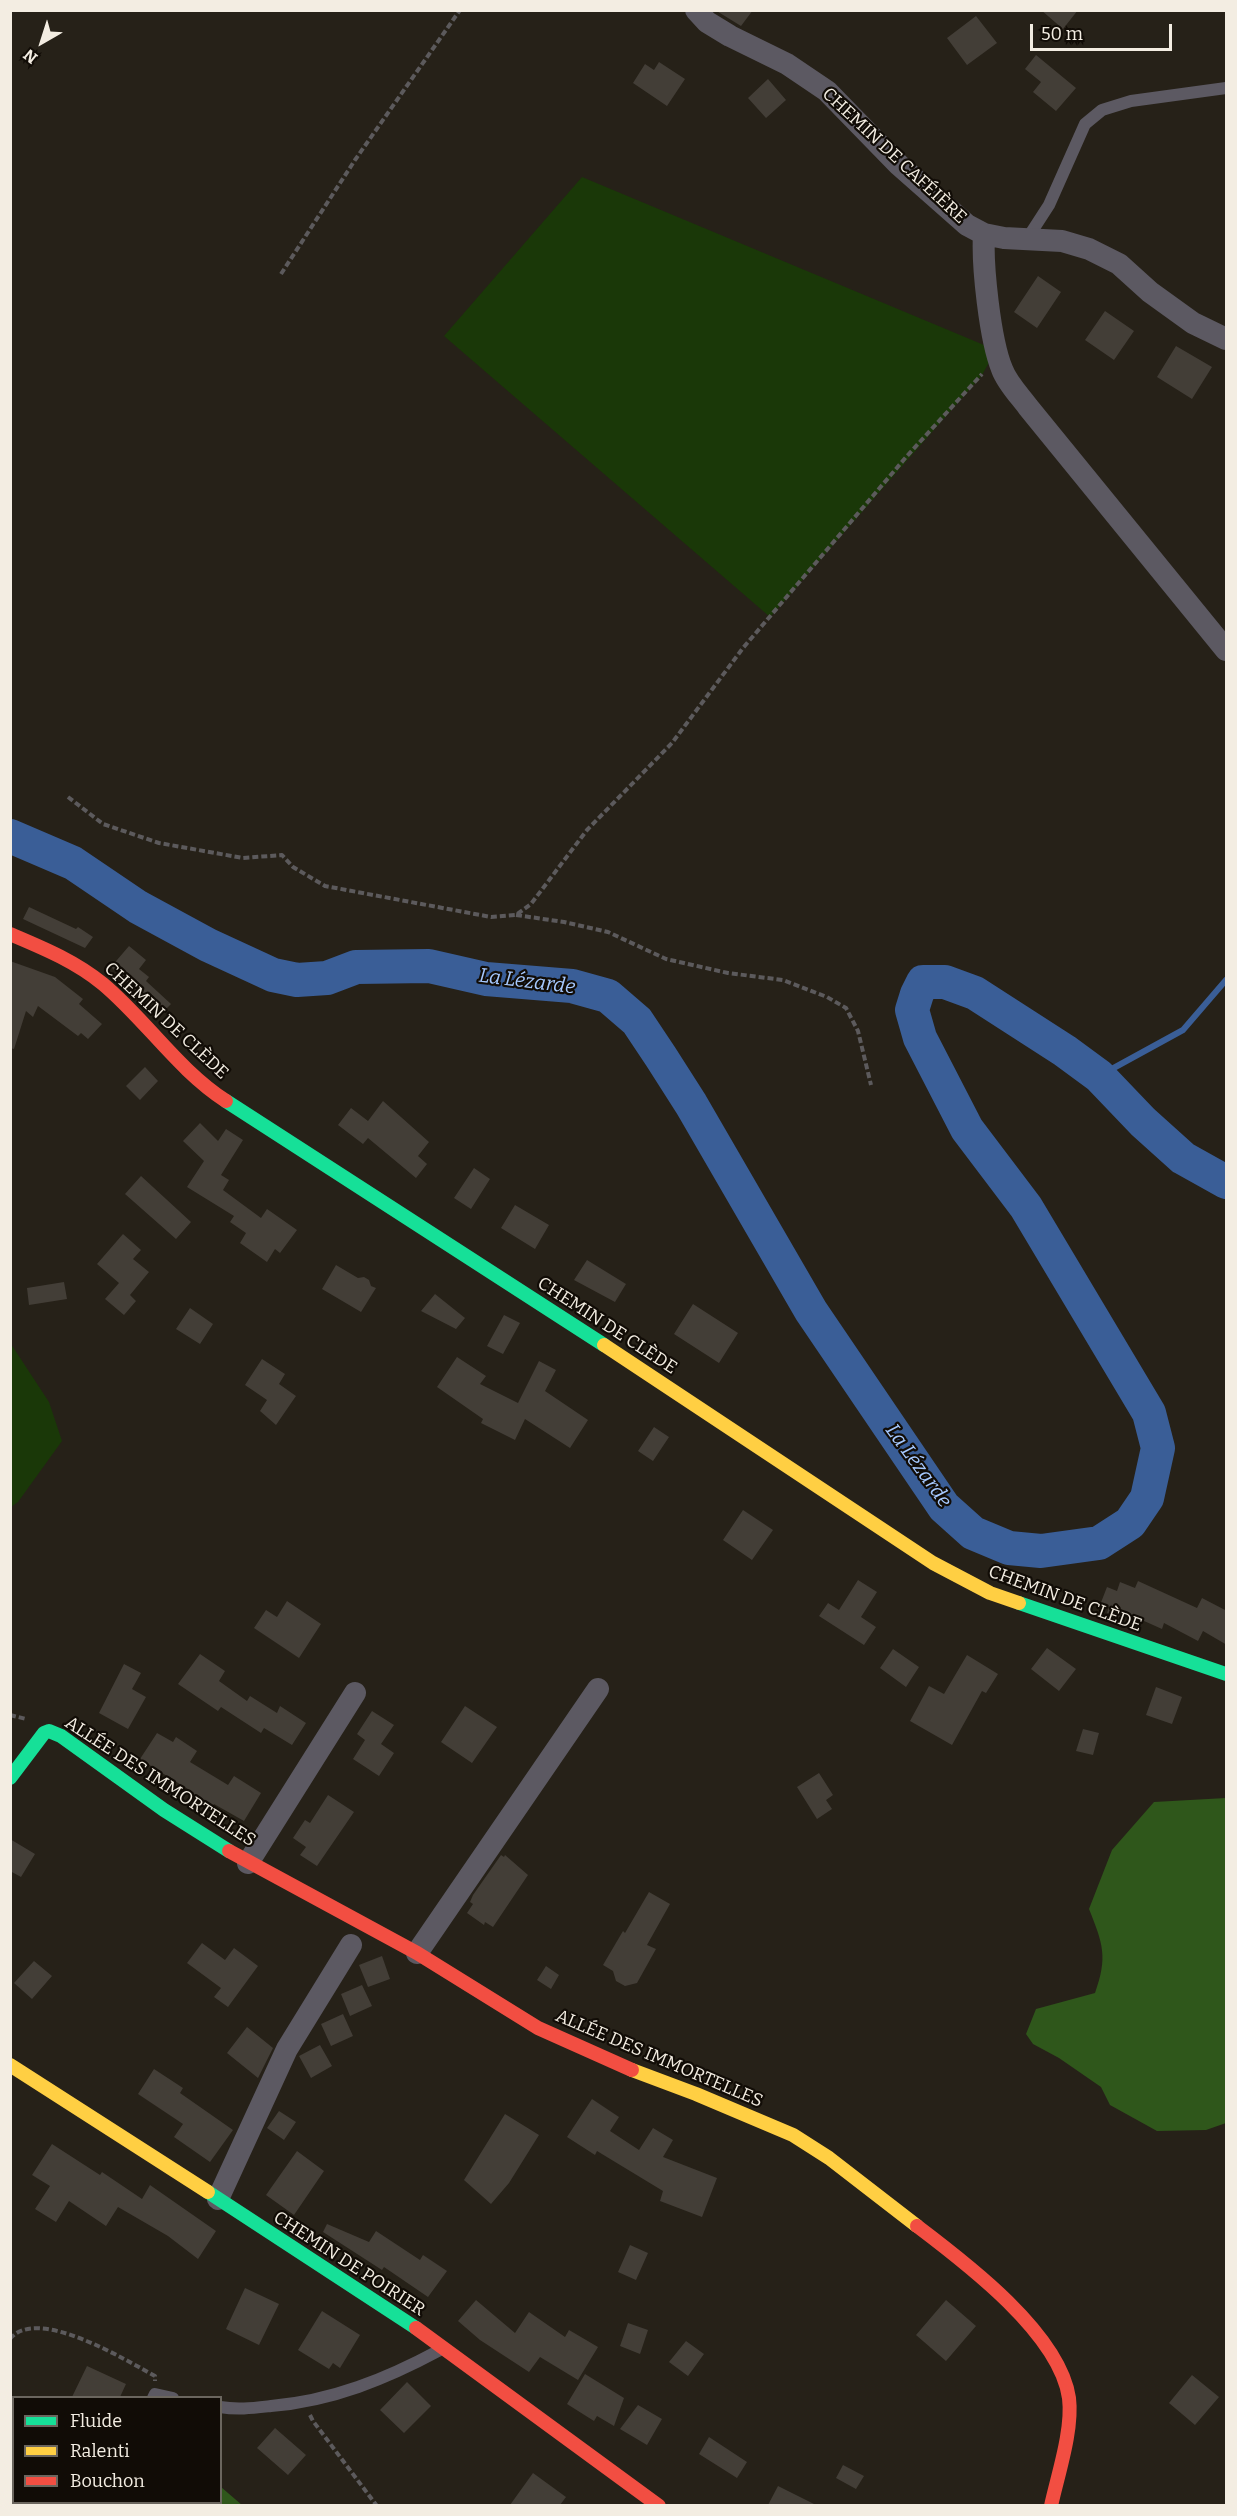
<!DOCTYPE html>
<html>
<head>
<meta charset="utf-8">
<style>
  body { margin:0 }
  #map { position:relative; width:1237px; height:2516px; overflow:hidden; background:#262118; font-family:Bitter,serif }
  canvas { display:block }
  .frame { position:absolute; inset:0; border:12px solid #f3ede2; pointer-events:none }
  .legend { position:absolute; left:12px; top:2396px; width:210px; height:108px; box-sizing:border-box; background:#110c06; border:2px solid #6b665e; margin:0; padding:8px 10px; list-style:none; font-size:18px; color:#f3ede2 }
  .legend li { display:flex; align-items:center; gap:12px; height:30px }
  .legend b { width:30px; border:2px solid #6b665e }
  .north { position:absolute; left:12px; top:12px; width:60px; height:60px; -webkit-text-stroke:4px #110c06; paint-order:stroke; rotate:219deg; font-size:16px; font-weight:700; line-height:24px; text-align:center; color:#f3ede2 }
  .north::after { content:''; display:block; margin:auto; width:21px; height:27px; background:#f3ede2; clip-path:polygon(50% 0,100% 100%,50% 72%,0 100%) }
  .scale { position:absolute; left:1030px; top:24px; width:142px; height:27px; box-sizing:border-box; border:3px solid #f3ede2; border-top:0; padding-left:8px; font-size:18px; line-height:21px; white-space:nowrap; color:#f3ede2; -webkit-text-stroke:4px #110c06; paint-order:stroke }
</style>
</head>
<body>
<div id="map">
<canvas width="1237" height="2516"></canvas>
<div class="frame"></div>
<ul class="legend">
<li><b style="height:8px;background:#16e098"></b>Fluide</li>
<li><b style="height:8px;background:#ffcf43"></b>Ralenti</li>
<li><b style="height:8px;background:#f24e42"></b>Bouchon</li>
</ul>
<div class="north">N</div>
<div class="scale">50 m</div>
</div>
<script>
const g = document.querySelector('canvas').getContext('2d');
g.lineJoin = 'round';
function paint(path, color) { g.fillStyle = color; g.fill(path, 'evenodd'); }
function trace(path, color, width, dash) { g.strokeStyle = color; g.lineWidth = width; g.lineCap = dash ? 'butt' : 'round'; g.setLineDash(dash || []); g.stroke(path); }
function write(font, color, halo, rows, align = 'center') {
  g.font = font + ' Bitter,serif'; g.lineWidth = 4.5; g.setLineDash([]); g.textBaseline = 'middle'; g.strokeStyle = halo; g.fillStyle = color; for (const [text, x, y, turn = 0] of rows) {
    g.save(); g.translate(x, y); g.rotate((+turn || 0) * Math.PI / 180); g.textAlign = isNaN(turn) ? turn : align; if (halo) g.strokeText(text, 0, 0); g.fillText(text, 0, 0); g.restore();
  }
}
paint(new Path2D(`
  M582,177L996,350L982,375L770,617L444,336Z
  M11,1344L49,1402L62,1441L18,1502L11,1507Z`), '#1a3808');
paint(new Path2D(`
  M1226,1798V2123L1206,2130L1157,2131L1110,2105L1101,2087L1059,2058L1033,2044L1026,2034L1036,2009L1095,1993C1108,1957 1103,1944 1089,1909L1112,1850L1154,1802Z
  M10,2401L14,2404V2502H220L221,2487L242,2505H11Z`), '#2f571b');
trace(new Path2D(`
  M1099,1076L1183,1030L1226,980`), '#3a5e97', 6);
trace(new Path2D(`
  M10,836L73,863L138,907L208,945L273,975L297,980L327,978L356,967L429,966L486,979L572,986L608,996L637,1021L661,1057L691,1104L811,1311L944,1507L973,1533L1009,1548L1041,1551L1099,1543L1130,1523L1147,1498L1158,1448L1149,1413L1026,1207L967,1129L920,1038L912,1010L917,994L923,982H945L975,993L1065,1051L1099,1076L1143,1122L1183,1158L1226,1182`), '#3a5e97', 34);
paint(new Path2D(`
  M715,10H753L741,26Z
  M1041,10H1078L1063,29Z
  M976,16L997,43L967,65L947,38Z
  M1036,55L1076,88L1056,111L1033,92L1041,82L1025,69Z
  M659,62L685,79L667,106L633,83L645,64L654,70Z
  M768,79L786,100L766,118L748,98Z
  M1038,276L1061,292L1037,328L1014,312Z
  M1105,311L1134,331L1114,360L1085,340Z
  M1176,346L1212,367L1192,399L1157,377Z
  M29,907L76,929L78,927L93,937L85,948L23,919Z
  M129,946L146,960L139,969L149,977L146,981L171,1004L160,1015L111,967Z
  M10,961L55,977L83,999L79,1004L102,1024L88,1039L81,1033L78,1036L38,1006L33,1017L26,1011L14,1049L10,1048Z
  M145,1067L158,1081L140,1100L126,1086Z
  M383,1101L429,1142L418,1156L427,1164L416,1178L368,1138L363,1144L338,1125L351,1108L368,1121Z
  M200,1123L218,1141L226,1129L243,1140L221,1175L229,1180L223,1190L261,1218L267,1209L297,1230L280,1253L275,1249L267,1262L240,1243L246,1233L230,1222L234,1216L187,1187L204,1161L183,1141Z
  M474,1168L490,1179L471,1209L454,1198Z
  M141,1176L191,1222L176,1239L125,1194Z
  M515,1205L549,1225L535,1249L501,1228Z
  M123,1234L141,1250L133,1259L149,1272L130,1295L136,1301L124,1315L105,1299L119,1283L97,1264Z
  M587,1260L626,1284L615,1302L574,1280Z
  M336,1265L358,1278L364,1277L369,1280L371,1286L376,1288L361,1312L322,1289Z
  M64,1282L67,1299L29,1305L27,1288Z
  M435,1294L465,1318L456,1329L421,1311Z
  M693,1304L738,1333L719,1363L674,1334Z
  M190,1308L213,1324L200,1344L176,1329Z
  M504,1315L520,1323L503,1354L487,1346Z
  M457,1357L486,1376L480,1384L518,1403L539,1361L556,1370L545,1391L588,1420L570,1448L525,1419L515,1440L481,1423L483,1419L437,1387Z
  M262,1359L285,1374L279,1384L296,1396L276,1425L260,1411L267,1400L245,1385Z
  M654,1427L669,1437L653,1461L638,1451Z
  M743,1510L773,1530L752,1560L723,1540Z
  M858,1580L877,1592L861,1617L876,1627L864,1645L819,1616L828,1603L839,1610Z
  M1138,1581L1197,1608L1202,1598L1227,1611V1645L1203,1631L1198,1641L1164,1623L1162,1629L1124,1612L1121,1618L1107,1613L1109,1607L1100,1605L1107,1587L1117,1591L1120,1582L1135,1588Z
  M287,1601L321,1624L299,1658L254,1628L266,1610L277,1617Z
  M1047,1648L1076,1669L1059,1691L1031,1669Z
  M893,1649L919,1667L906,1687L880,1668Z
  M200,1654L225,1671L219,1681L247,1701L250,1696L277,1713L280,1706L306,1723L292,1745L264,1728L261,1733L221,1707L218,1711L178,1684Z
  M967,1655L998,1674L986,1693L982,1691L952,1745L910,1721L929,1686L944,1694Z
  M124,1664L141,1673L132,1689L146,1697L128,1729L99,1713Z
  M1156,1687L1182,1697L1172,1724L1146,1715Z
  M465,1706L497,1727L472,1763L441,1742Z
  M372,1711L394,1725L381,1744L394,1753L379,1776L353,1759L365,1740L357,1734Z
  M1083,1729L1099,1733L1093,1755L1076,1751Z
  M157,1733L173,1742L176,1737L197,1751L190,1762L228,1785L234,1776L261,1793L244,1821L214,1804L211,1810L191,1798L194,1793L140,1759Z
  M819,1773L833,1795L826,1800L832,1809L817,1819L797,1787Z
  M328,1795L354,1812L317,1866L300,1855L306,1847L293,1838L305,1820L310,1823Z
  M10,1839L35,1854L21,1877L10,1871Z
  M501,1855L504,1857L505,1855L528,1875L493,1927L485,1922L484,1925L467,1913L473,1904L470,1902L473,1895Z
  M649,1892L670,1904L647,1945L656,1949L637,1983L625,1986L616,1981L613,1971L603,1965L623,1931L625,1933Z
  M202,1943L225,1960L234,1948L258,1966L228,2007L214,1997L221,1988L187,1963Z
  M382,1956L390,1979L368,1987L359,1965Z
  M34,1961L52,1976L32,1999L14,1983Z
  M546,1966L559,1975L551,1989L537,1980Z
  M362,1985L372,2006L350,2016L341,1994Z
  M343,2014L353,2036L331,2046L321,2024Z
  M247,2027L273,2048L258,2078L227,2053Z
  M320,2045L332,2066L311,2078L299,2056Z
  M154,2069L183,2088L180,2093L233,2130L210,2162L174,2137L183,2124L138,2094Z
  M592,2099L619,2117L610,2131L639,2150L653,2128L673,2140L663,2157L717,2178L702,2217L660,2201L663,2191L597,2151L595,2155L567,2137Z
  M279,2111L296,2122L284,2140L267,2128Z
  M505,2114L539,2135L509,2183L491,2204L464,2180Z
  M52,2144L100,2175L102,2172L142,2199L150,2185L216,2231L198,2259L168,2236L118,2207L106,2226L69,2201L56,2222L35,2209L50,2186L32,2175Z
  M297,2151L324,2171L294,2215L266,2195Z
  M327,2224L369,2242L376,2231L420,2260L423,2255L447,2271L428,2297L384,2267L382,2270L323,2232Z
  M630,2245L648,2253L636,2280L618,2272Z
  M245,2288L279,2304L259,2345L226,2329Z
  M476,2300L515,2333L529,2312L565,2337L569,2330L598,2347L578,2380L540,2357L529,2372L480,2340L458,2321Z
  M946,2300L976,2326L946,2361L916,2335Z
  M322,2311L360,2335L340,2368L333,2363L329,2369L298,2350Z
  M628,2323L648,2330L640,2354L620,2346Z
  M686,2341L704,2354L688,2376L669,2362Z
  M87,2366L126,2384L120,2397H72Z
  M585,2374L624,2398L614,2426L597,2416L594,2421L567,2404Z
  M1192,2375L1219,2397L1195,2425L1169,2403Z
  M407,2382L431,2406L404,2433L380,2410Z
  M638,2405L662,2419L647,2445L620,2429Z
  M275,2428L306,2455L288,2475L257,2448Z
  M709,2437L747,2462L737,2478L699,2454Z
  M843,2465L864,2476L856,2489L836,2478Z
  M533,2473L566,2497L560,2505H510Z
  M778,2486L816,2505H768Z`), '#433e37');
trace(new Path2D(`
  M281,274L355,160L460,10
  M68,797L103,824L159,843L243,858L282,855L293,867L325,886L491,917L516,915L531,904L587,830L672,743L743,648L907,456L982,374
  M516,915L564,922L608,932L666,959L728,973L783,980L827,997L846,1008L858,1031L871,1085
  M10,1715L26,1719
  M10,2339C37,2305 127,2361 155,2376V2381
  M310,2415L313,2421L377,2506`), '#5c5a5c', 4, [6, 3]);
trace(new Path2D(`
  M1027,239L1049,205L1085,124L1102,110L1131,101L1226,88
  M153,2398L155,2394L173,2398
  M220,2407C238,2410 253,2408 271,2406C332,2401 386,2379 440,2350
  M97,2506L98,2502`), '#5c5962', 12);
trace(new Path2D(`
  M696,10L707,22L730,36L787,64L827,91L899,165L967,225L984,234L1004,238L1062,241L1089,249L1119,264L1150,292L1193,323L1226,339
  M984,234C982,265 990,340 1002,369C1007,383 1020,396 1028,407L1226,650
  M248,1863L355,1693
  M417,1953L598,1689
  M218,2199L287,2049L351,1945`), '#5c5962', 22);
trace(new Path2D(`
  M226,1101L604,1345
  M1019,1603L1226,1674
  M10,1778L44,1733L49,1731L61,1736L164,1810L229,1851
  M208,2192L416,2328`), '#16e098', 14);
trace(new Path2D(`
  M604,1345L933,1563L990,1593L1019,1603
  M10,2065L208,2192
  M632,2070L696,2094L793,2135L829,2158L917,2226`), '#ffcf43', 14);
trace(new Path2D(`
  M10,934C43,948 75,961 103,984C146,1020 178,1070 226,1101
  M229,1851L417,1953L538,2028L632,2070
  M917,2226C966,2263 1060,2334 1069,2398C1073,2430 1058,2474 1051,2506
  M416,2328L659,2506`), '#f24e42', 14);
write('18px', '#f3ede2', '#110c06', [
  ["CHEMIN DE CAFÉIÈRE",894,156,43],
  ["CHEMIN DE CLÈDE",166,1021,43],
  ["CHEMIN DE CLÈDE",607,1326,33],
  ["CHEMIN DE CLÈDE",1065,1599,20],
  ["ALLÉE DES IMMORTELLES",160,1782,33],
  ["ALLÉE DES IMMORTELLES",659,2059,23],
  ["CHEMIN DE POIRIER",349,2264,33]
]);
write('italic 20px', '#a6c9ff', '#110c06', [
  ["La Lézarde",527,982,7],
  ["La Lézarde",918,1466,54]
]);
</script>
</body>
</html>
